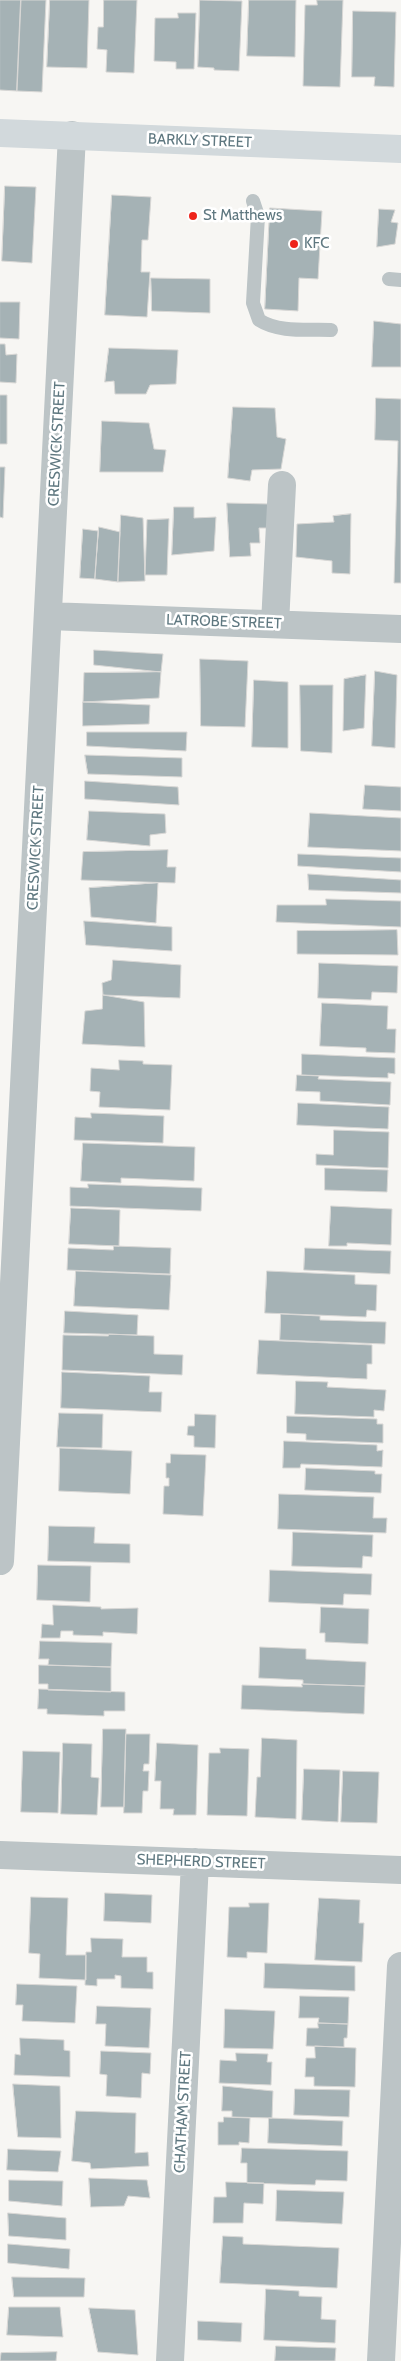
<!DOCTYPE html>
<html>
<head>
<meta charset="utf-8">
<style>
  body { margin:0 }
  canvas { display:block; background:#f7f6f3 }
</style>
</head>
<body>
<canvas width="401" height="2361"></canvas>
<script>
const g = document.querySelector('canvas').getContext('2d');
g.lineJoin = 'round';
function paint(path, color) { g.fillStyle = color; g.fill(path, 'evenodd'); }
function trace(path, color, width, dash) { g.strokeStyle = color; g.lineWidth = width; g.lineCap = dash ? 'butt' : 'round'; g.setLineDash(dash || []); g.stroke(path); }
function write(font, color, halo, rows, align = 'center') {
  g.font = font + ' Cabin,sans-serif'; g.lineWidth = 5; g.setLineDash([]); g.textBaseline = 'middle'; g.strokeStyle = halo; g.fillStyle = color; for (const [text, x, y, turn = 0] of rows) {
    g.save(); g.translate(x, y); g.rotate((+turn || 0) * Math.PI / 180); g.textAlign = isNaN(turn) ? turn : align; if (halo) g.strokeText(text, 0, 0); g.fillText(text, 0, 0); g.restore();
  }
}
const building = new Path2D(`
  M0,0H21L17,91L0,90Z
  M21,0H46L42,92L17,91Z
  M50,0H89L87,68L47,67Z
  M104,0H137L134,73L106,72L107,50L97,49L98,27H103Z
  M200,0L242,1L239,71L214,70V68L198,67Z
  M249,0H296L295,57L247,56Z
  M317,0H343L340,87L303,86L305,5H317Z
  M353,11L396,12L394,87L374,86L375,77H352Z
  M178,13H196L194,69H176V62L154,61L155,18H178Z
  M5,186L36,187L32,263L2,261Z
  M112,195L151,197L148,240H142L141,272H150L147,317L105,315Z
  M270,208L322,211L318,279L299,278L298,311L265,309Z
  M379,209L395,210L391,222L398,223L395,244L377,247Z
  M151,278L210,279V313L152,311Z
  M0,302H20L19,339L0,338Z
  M374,321L401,324V367H372Z
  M0,344H5L6,355L17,354L16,383L0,382Z
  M109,348L178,350L176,384L150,385L146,394H115L114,381L105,382Z
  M0,395H7V444H0Z
  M376,398L401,399V583H394L398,441L375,440Z
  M233,407L275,408L277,437L286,439L281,469L252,470L250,481L228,478Z
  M102,421L149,423L154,449L166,450L163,472H100Z
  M0,467H5L3,518L0,517Z
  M227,503L270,504L272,528H259L260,543H250L251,556L230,557Z
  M174,507H194V518L216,517L214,551L172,555Z
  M351,514L350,574L332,573V561L296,557L297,524L334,522L333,516Z
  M121,515L143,518L145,581L118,582Z
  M169,519L167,575H145L147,520Z
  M99,527L120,532L118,582L95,579Z
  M83,529L98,531L95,579L80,578Z
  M94,650L163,654L161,672L94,665Z
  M200,659L248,661L245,727L201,726Z
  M375,671L397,675L395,748L372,746Z
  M161,672L159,698L83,702L84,673Z
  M366,675L364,728L343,731L344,679Z
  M254,680L288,682V748L252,747Z
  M300,685H333L332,753L301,751Z
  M83,702L150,705L149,724L83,726Z
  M87,732H187L186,751L87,746Z
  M85,755L182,758V777L88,774Z
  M85,781L178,787L179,805L85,799Z
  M365,785L401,787V811L363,809Z
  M89,811L165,814L166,833L150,835V846L87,840Z
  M310,813L401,818V851L308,847Z
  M168,850L167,867H176L175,883L81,880L83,852Z
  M298,854L401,858V872L298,866Z
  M308,874L401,880V893L309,890Z
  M158,883L156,923L91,917L89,888Z
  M326,899L401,901V927L276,922L277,905H326Z
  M84,921L172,927V951L86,945Z
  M397,930L398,955L297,954V931Z
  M113,960L181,965L180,998L103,995L102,983L111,980Z
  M319,963L398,966L397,993L372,992L371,1000L318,998Z
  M103,995L144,1002L145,1047L82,1044L85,1011L102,1009Z
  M322,1003L388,1006L387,1029H396L395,1053L366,1052V1048L320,1046Z
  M302,1054L395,1058V1074L388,1073V1078L302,1075Z
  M119,1060L143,1061V1064L172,1065L170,1110L99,1107L100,1092L90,1091L91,1068L119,1070Z
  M297,1075L319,1076L318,1079L391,1082L390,1105L320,1101V1092L296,1091Z
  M298,1103L389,1107L388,1129L297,1125Z
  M91,1113L164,1116L163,1143L74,1140L75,1117L91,1118Z
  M334,1130L389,1132L388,1168L316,1165V1154L333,1155Z
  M83,1143L195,1147L194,1181L121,1178V1183L81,1181Z
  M325,1168L388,1170L387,1192L325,1190Z
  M88,1184L202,1188L201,1211L70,1206V1187L88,1188Z
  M331,1206L392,1209L391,1245L347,1243V1246H329Z
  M71,1208L120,1210L119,1246L69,1244Z
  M114,1246L171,1248L170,1274L67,1270L68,1248L113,1250Z
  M305,1248L391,1251L390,1274L304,1270Z
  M76,1271L171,1275L169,1310L74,1306Z
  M267,1271L355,1275V1284L377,1285L376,1311L367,1310L366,1317L265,1313Z
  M65,1311L138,1315L137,1335L64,1333Z
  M281,1314L320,1316V1320L386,1322L385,1344L280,1340Z
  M109,1334L154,1336V1354L183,1355L182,1375L62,1370L63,1335L108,1336Z
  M259,1340L372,1345V1364H367V1379L257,1374Z
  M62,1372L150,1376L149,1392H162L161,1412L61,1408Z
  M296,1381L328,1382L327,1387L386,1390L384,1411L374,1410V1417L295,1414Z
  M59,1413L103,1414L102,1448L57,1447Z
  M195,1414L216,1415L215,1448L194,1447V1436L187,1435L188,1426H194Z
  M287,1416L377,1419V1424H383V1443L306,1440V1434L287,1433Z
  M284,1441L377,1445V1451L383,1450L382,1467L301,1464L300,1468H283Z
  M60,1448L132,1451L130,1494L59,1491Z
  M171,1454L206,1455L203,1516L163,1514L164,1486H169V1478H166V1463H170Z
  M306,1468L375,1471V1474H382L381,1493L305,1490Z
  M279,1494L374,1497L373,1518H387L386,1533L278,1529Z
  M49,1526L95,1527L94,1543L130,1544V1563L48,1561Z
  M293,1532L373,1535L372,1557L363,1556L362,1568L292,1566Z
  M38,1565L91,1566L90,1602L37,1600Z
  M270,1570L372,1574L371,1595L344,1594L343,1605L269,1602Z
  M53,1605L101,1607V1609L138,1608L137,1634L103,1632V1636L73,1635V1631H61L60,1638H41L42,1624L53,1625Z
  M321,1607L369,1609L368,1644L325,1642V1633H320Z
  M40,1641L112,1643L111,1667L48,1665L49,1659H39Z
  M260,1647L306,1649V1659L366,1662L365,1686L303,1684V1680L259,1678Z
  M39,1665L111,1667V1692L48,1690V1684H39Z
  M302,1684L365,1686L364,1714L241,1709L242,1685L302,1687Z
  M39,1689L125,1692V1711H104V1716L47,1714V1709H38Z
  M103,1729H126L124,1807H101Z
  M126,1734H150L149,1764H144L143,1771H149L148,1791H143L142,1813H124Z
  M262,1738L297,1740L296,1819L255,1817L257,1777H260Z
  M63,1743L92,1744L91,1777L99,1778L97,1815L61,1814Z
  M157,1743L198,1745L196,1815H173L174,1809H160L161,1781H155Z
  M220,1748L249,1749L247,1816L207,1815L209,1753H220Z
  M23,1751L60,1752L58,1813L21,1812Z
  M304,1769L340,1770L338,1822L302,1820Z
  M343,1771L379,1772L377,1823L341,1822Z
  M105,1893L152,1895L151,1923L104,1921Z
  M31,1897L68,1898L66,1955H86V1980L39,1978L40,1954L29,1953Z
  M319,1898L360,1900L359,1923H364L362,1962L315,1960Z
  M249,1903H269L267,1953L247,1952V1958L227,1957L229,1907H249Z
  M91,1938L123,1939L122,1957H147V1972H153V1989L121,1988V1976L115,1975V1979H97V1986L85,1985L86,1952H91Z
  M265,1963L355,1966V1991L264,1988Z
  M17,1984L77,1986L75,2023L22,2021L23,2005H16Z
  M300,1996L349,1997L348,2024L318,2023L319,2018H299Z
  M97,2006L151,2008L149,2048L105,2046L106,2024H96Z
  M225,2009L275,2011L273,2049L224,2048Z
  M318,2023L348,2024L347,2038H344V2047L306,2046L307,2028H318Z
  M20,2038L64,2040V2050L70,2051V2077L14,2075L15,2054L20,2055Z
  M315,2046L356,2048L355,2087L314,2086V2077H305L306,2058H315Z
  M101,2051L151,2053L150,2074L142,2073L141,2098L106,2096L107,2075L100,2074Z
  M236,2053L268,2054L267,2062H272L271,2085L219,2083L220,2060L236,2061Z
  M13,2084L60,2086L61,2138L18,2137Z
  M223,2086L273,2091L272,2118L232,2117V2111H222Z
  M295,2089L350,2090L349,2117L294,2115Z
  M76,2111L136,2113L135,2153L148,2152L149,2166L91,2169L90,2163L72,2161Z
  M224,2117L250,2118L249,2143L239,2142V2145H218V2122H223Z
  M269,2118L343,2121L342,2146L268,2143Z
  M242,2148L348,2151L347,2181L316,2180L315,2185L247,2183V2163H241Z
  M8,2149L61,2151L58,2172L7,2170Z
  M89,2178L147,2180L150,2198L128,2196L124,2206L91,2207Z
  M9,2180L63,2181L62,2206L9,2201Z
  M226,2182L264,2183L263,2204L244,2203L243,2223H213L214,2197H226Z
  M277,2190L344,2192L342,2224L276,2221Z
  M8,2213L66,2218V2240L9,2236Z
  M223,2236L243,2237V2244L339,2248L337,2288L220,2283Z
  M8,2244L70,2249L69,2269L8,2263Z
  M12,2277L85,2278L84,2297H14Z
  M266,2289L299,2291V2296L322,2297L321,2319L336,2320L335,2343L264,2340Z
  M9,2307H60L63,2337L7,2335Z
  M89,2308L135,2310L138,2355L98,2352Z
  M198,2321L242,2323L241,2342L198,2340Z
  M276,2346L336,2348L335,2361H275Z
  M57,2352L56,2361H0L1,2353Z`);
paint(building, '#a5b2b5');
trace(building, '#d8d7d5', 1);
trace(new Path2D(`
  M253,201L258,216L253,303L259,320C279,333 308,329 331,330
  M389,279L401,280`), '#bcc4c6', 14);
trace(new Path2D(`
  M48,616L401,629
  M275,624L282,485
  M0,1561L72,135
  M0,1855L401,1870
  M170,2361L195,1862
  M381,2361L401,1966`), '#bcc4c6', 28);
trace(new Path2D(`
  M0,133L401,149`), '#d2d9dc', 28);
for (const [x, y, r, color] of [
  [193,216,5,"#ee241b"],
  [294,244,5,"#ee241b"]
]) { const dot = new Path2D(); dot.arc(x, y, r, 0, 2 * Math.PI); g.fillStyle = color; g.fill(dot); trace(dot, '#fff', 2); }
write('15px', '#5f7880', '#fff', [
  ["BARKLY STREET",200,141,2],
  ["CRESWICK STREET",57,444,-87],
  ["LATROBE STREET",224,622,2],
  ["CRESWICK STREET",36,848,-87],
  ["SHEPHERD STREET",201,1862,2],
  ["CHATHAM STREET",183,2112,-87]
]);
write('15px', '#5f7880', '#fff', [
  ["St Matthews",203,216],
  ["KFC",304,244]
], 'left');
</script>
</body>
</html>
